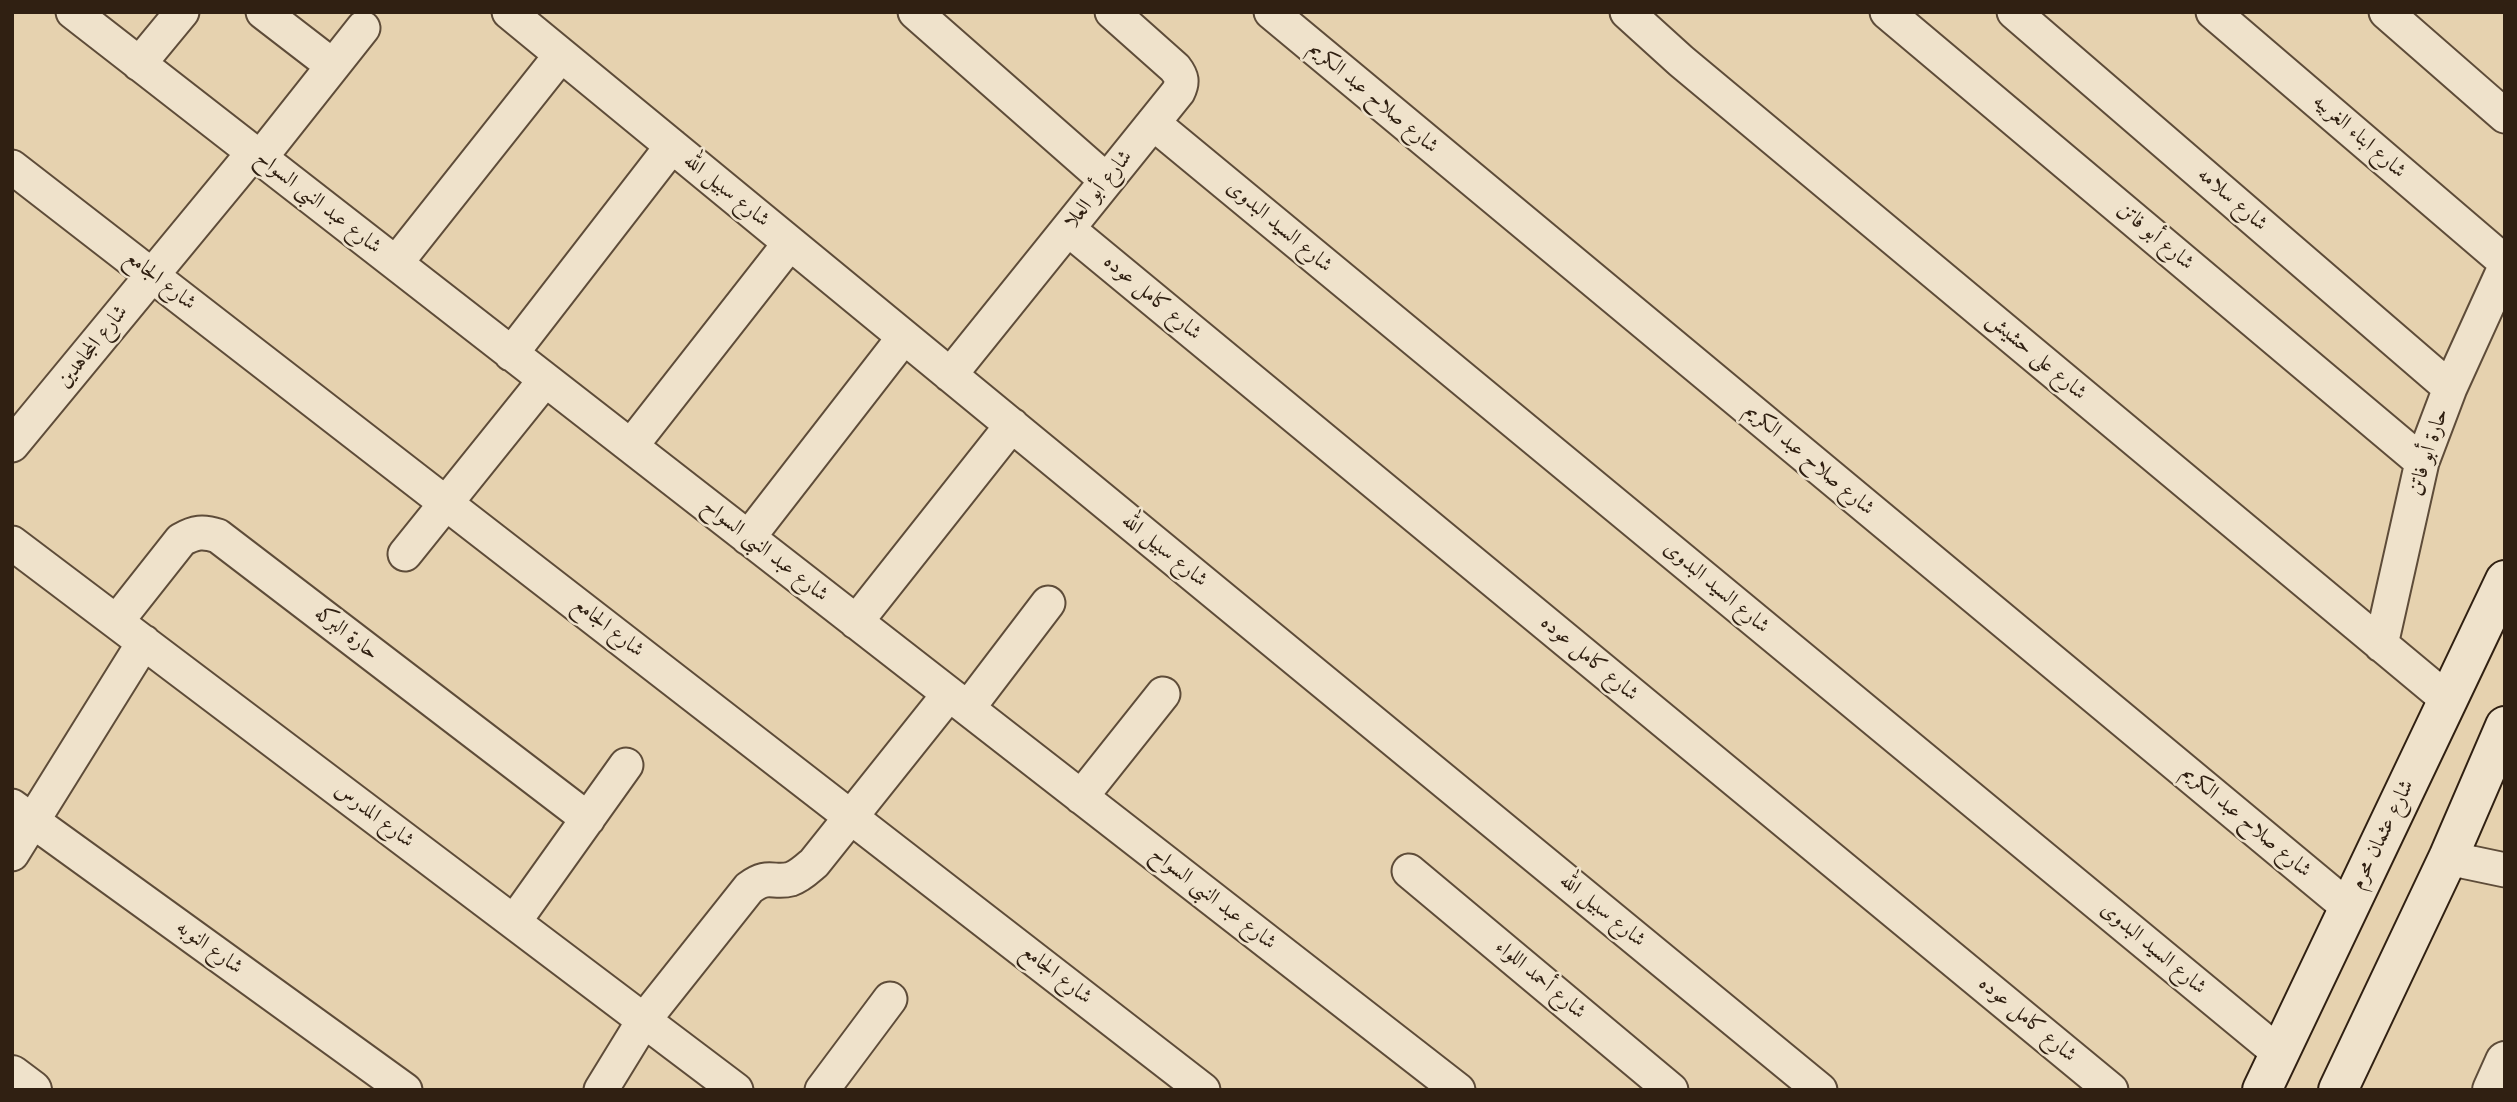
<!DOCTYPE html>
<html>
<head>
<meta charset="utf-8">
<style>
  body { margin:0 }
  #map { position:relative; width:2517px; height:1102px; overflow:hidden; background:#e6d2af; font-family:Cardo,serif }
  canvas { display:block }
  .frame { position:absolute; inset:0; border:14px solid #302012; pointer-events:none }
</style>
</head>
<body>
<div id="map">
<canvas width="2517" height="1102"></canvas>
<div class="frame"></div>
</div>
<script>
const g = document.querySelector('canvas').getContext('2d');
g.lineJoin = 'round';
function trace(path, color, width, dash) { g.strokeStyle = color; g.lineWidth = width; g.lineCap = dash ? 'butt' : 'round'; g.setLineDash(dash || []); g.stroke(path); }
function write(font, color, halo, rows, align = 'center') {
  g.font = font + ' Cardo,Amiri,serif'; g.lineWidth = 5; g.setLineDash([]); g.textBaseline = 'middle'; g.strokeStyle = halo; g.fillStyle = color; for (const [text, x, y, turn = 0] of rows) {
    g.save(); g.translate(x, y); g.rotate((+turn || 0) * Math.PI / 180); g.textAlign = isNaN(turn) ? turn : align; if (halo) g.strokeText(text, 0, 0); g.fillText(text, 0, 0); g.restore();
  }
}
const minor = new Path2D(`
  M73,12L1458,1090
  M263,12L333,66
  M509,12L1820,1090
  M915,12L1106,180
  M1271,12L2348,907
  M1627,12L1681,61L2448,700
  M1887,12L2422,462
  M2014,12L2450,388
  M2213,12L2505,262
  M2386,12L2505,116
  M139,64L182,12
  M1153,123L2279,1053
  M260,158L363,28
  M12,167L1203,1090
  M1068,229L2111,1090
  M396,263L561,55
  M511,354L672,146
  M950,375L1178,92C1183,82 1182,77 1175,68L1112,12
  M12,445L253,153
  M631,446L790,243
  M748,538L904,337
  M12,543L736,1090
  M405,554L545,380
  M117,621L181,540C195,532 203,531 218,536L588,819
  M856,622L1012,425
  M2381,645L2422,462L2450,388L2505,267
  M968,708L1048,603
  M1081,797L1163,694
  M12,806L405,1090
  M12,854L144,642
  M2448,858L2505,870
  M1409,871L1671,1090
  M514,922L626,765
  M601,1090L644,1020L749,888C769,873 773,884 791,879C800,876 807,869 814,863L949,694
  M822,1090L890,999`);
const tertiary = new Path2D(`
  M12,1075L32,1090
  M2492,1090L2505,1061`);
const secondary = new Path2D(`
  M2262,1090L2505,580
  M2338,1090L2448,858L2505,726`);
trace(minor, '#5e4c39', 37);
trace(tertiary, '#5e4c39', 42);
trace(secondary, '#302012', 42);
trace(minor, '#efe2cb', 33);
trace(tertiary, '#efe2cb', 38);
trace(secondary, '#efe2cb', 38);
write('21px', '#302012', '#efe2cb', [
  ["شارع صلاح عبد الكريم",1373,98,40],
  ["شارع ابناء الغربيه",2359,137,41],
  ["شارع أبو العلا",1099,190,-51],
  ["شارع سبيل الله",726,191,39],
  ["شارع سلامه",2232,200,41],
  ["شارع عبد النبى السواح",318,203,38],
  ["شارع السيد البدوى",1279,227,40],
  ["شارع أبو فاتن",2155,237,40],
  ["شارع الجامع",160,281,38],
  ["شارع كامل عوده",1152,298,40],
  ["شارع المجاهدين",93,347,-51],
  ["شارع على حشيش",2036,357,40],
  ["حارة أبو فاتن",2429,452,-72],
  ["شارع صلاح عبد الكريم",1809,460,40],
  ["شارع عبد النبى السواح",765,551,38],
  ["شارع سبيل الله",1164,551,39],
  ["شارع السيد البدوى",1716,588,40],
  ["شارع الجامع",608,628,38],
  ["حارة البركه",346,634,37],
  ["شارع كامل عوده",1589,659,40],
  ["شارع المدرس",374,816,37],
  ["شارع صلاح عبد الكريم",2246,822,40],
  ["شارع عثمان محرم",2383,835,-64],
  ["شارع عبد النبى السواح",1213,899,38],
  ["شارع سبيل الله",1602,911,39],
  ["شارع النوبه",209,948,36],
  ["شارع السيد البدوى",2153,949,40],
  ["شارع الجامع",1056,975,38],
  ["شارع أحمد اللواء",1540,980,40],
  ["شارع كامل عوده",2027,1020,40]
]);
</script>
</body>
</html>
